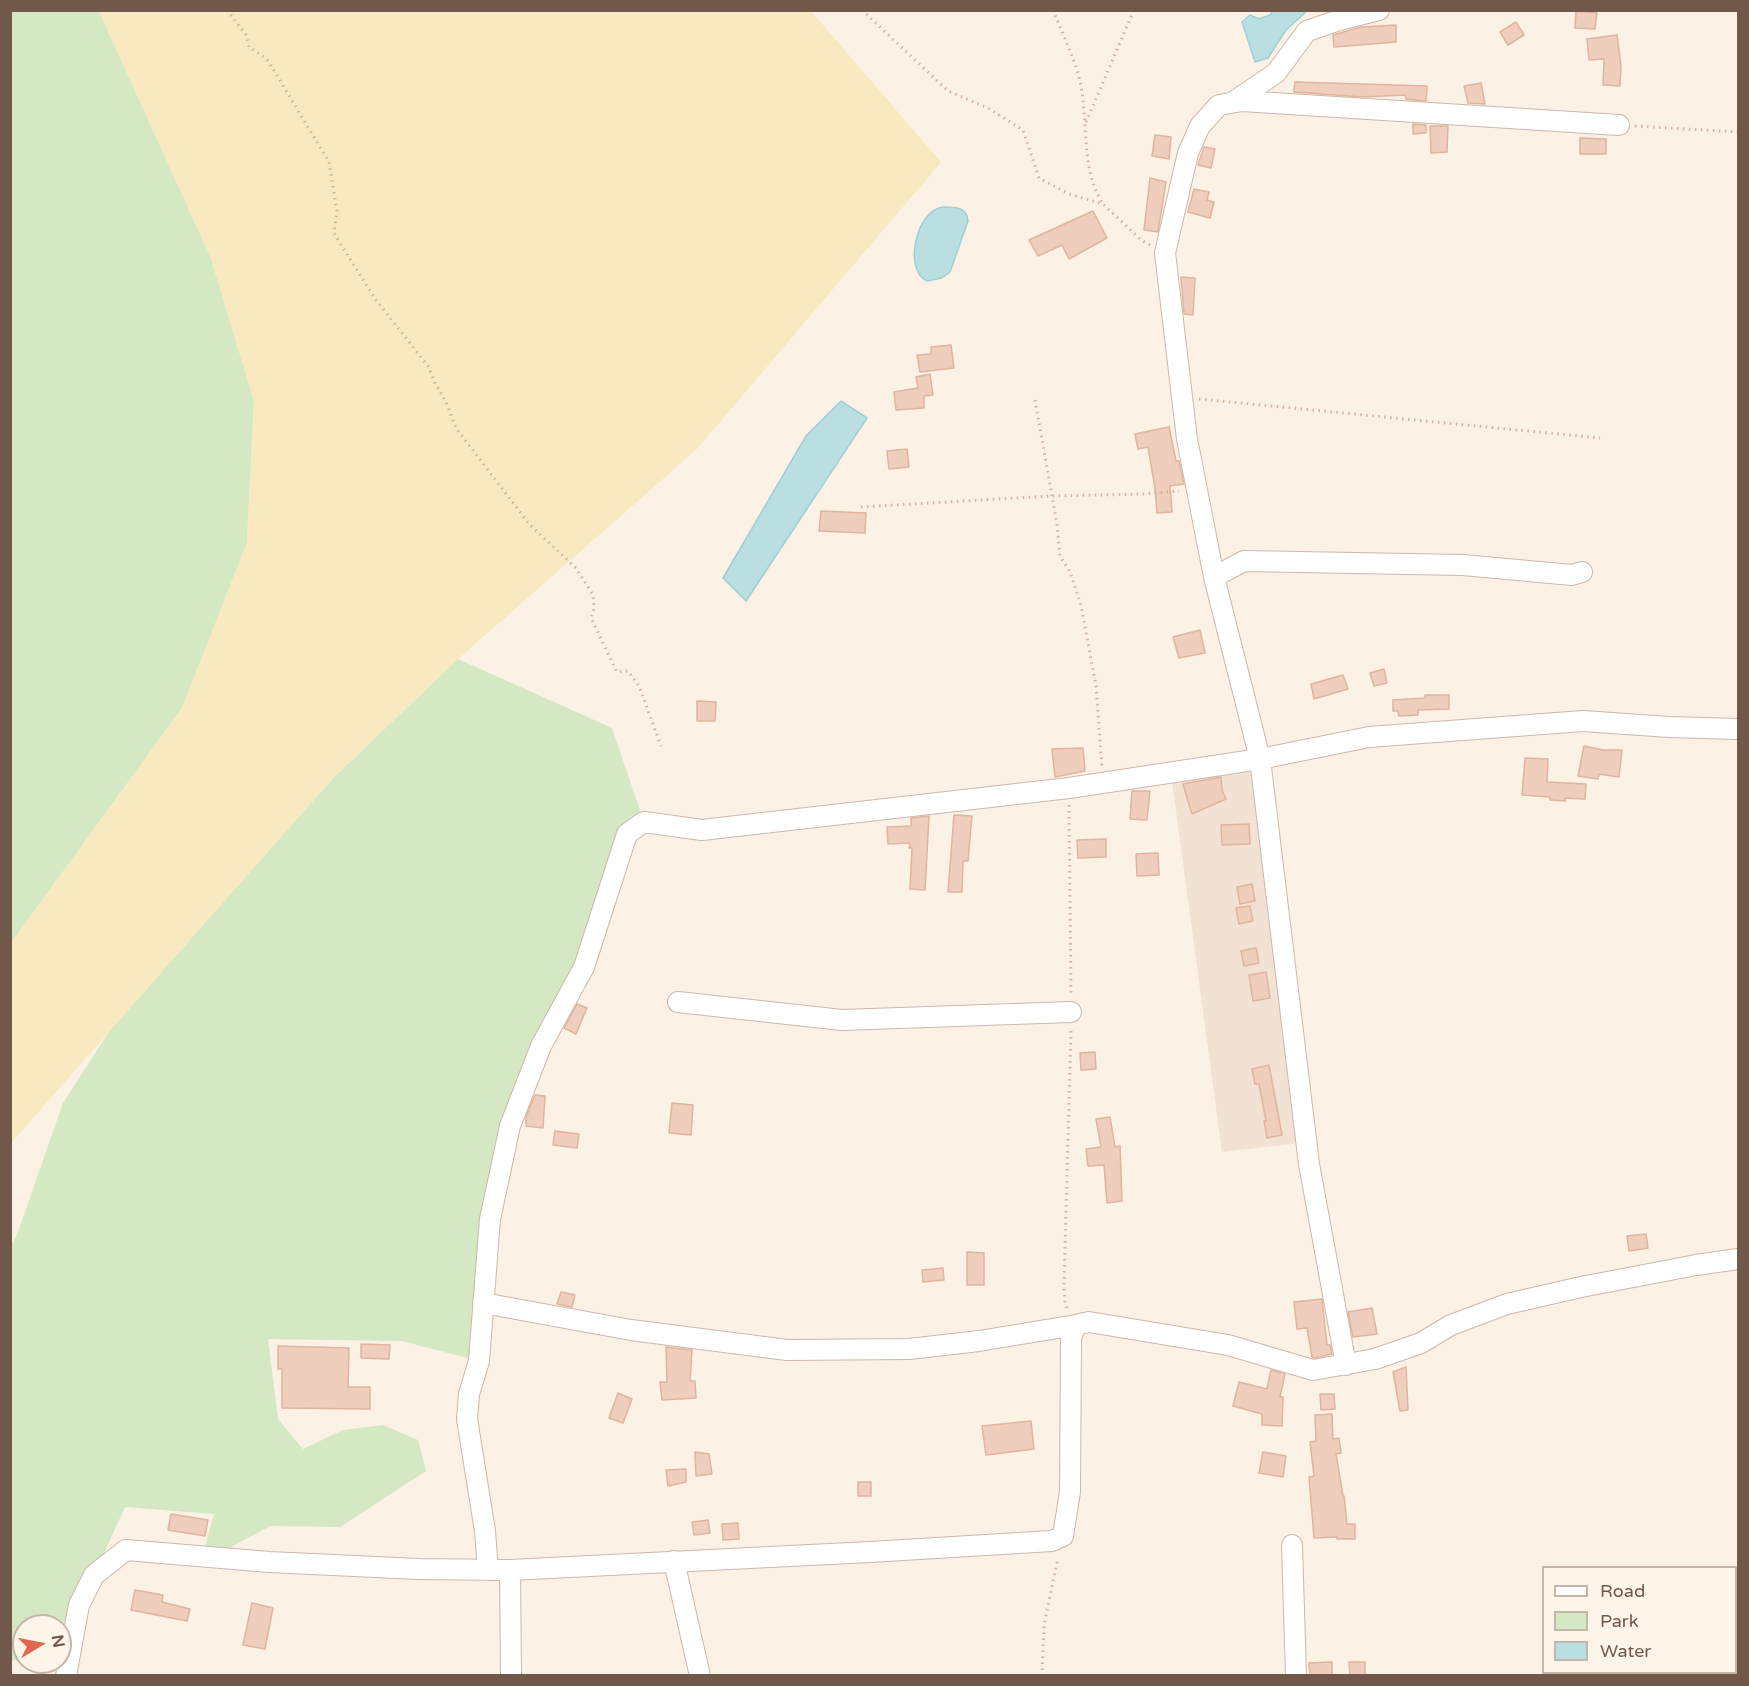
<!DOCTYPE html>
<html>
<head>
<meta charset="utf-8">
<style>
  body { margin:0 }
  #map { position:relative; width:1749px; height:1686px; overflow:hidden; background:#fbf1e4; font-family:"Varela Round",sans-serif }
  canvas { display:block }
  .frame { position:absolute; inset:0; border:12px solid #72574b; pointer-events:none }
  .legend { position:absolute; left:1542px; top:1566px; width:195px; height:108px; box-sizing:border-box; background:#fef5ea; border:2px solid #c6b6aa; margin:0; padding:8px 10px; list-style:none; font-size:18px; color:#72574b }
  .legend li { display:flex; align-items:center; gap:12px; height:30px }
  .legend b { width:30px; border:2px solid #c6b6aa }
  .north { position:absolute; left:12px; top:1614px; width:60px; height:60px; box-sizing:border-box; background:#fef5ea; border:2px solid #c6b6aa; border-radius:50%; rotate:80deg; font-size:16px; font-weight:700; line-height:24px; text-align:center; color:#72574b }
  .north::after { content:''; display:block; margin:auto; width:21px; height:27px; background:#df684f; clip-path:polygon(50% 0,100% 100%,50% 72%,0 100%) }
</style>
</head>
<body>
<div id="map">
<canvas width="1749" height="1686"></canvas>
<div class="frame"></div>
<ul class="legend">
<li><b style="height:8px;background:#fff"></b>Road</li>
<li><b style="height:16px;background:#d4e8c3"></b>Park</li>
<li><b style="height:16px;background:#badfe3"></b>Water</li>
</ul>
<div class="north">N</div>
</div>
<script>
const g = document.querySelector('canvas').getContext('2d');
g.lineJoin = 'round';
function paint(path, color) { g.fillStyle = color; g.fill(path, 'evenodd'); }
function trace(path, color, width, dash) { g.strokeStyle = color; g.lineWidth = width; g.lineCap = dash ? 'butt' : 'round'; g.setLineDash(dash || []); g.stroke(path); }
paint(new Path2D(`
  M1260,767L1308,1142L1222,1152L1172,781H1182Z`), '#f2e2d3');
paint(new Path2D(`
  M11,11H99L211,258L254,401L247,543L182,708L11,943Z
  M458,659L612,728L644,822L627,834L510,1126L479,1361L402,1341L268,1339L278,1419L303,1449L343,1430L383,1425L418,1440L426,1471L340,1527L270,1526L224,1551L202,1557L214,1514L125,1507L94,1575L71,1649L60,1651V1626H24V1658L11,1661V1245L17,1235L63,1103L112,1027L334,777Z`), '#d4e8c3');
paint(new Path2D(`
  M99,11H811L941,162L697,449L458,659L334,777L11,1143V943L182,708L247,543L254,401L211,258Z`), '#f9e9c0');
const water = new Path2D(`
  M1273,10L1307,11L1286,30L1268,58L1255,62L1242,22L1250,15L1259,19L1270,15Z
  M943,207C955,207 967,207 968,221L950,272L942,278L927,281C903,270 916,210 943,207Z
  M841,401L867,418L746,601L723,578L806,436Z`);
paint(water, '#badfe3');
trace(water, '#a0cfd5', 1.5);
const building = new Path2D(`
  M1576,11L1597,13L1595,29L1575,28Z
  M1516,22L1524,35L1508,45L1500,32Z
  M1396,25V42L1334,47L1333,35L1361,27Z
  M1617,35L1621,66L1620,86L1603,85L1604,59L1589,60L1587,39Z
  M1295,82L1427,86L1426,101L1406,99L1405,95L1362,97L1294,92Z
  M1481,83L1485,104L1468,103L1464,86Z
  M1413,124L1426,125V133L1413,134Z
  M1430,126H1448L1447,152L1431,153Z
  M1155,135L1171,137L1169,159L1152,156Z
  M1580,138L1606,139V154H1580Z
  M1204,147L1215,149L1211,168L1198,165Z
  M1150,178L1166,182L1158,232L1144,230Z
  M1194,189L1209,192L1207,200L1214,202L1210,218L1188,212Z
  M1093,211L1107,238L1069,259L1062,245L1038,256L1029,240Z
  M1181,277L1195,278L1193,315L1184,314Z
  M951,345L954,368L920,372L917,355L931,354V347Z
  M930,374L933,395L924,396V408L896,410L894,392L918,388L916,377Z
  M1169,427L1176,461H1179L1184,484L1170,486L1172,512L1157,513L1155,488L1148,447L1138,449L1135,434Z
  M907,449L909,467L889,469L887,451Z
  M821,511L866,513L865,533L819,531Z
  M1200,630L1205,653L1179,658L1173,637Z
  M1384,669L1387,683L1374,686L1370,673Z
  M1343,675L1348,689L1314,699L1311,684Z
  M1425,695H1449V709L1418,710V715L1399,716L1398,711H1393V700L1425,698Z
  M697,701L716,702L715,721H697Z
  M1584,746L1603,750H1622L1619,777L1599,774L1598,779L1578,776Z
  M1083,748L1085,771L1055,777L1052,749Z
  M1525,758L1548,759L1547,782L1586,784L1585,799L1565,798V801L1550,800V797L1522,795Z
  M1221,777L1222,790L1226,799L1192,814L1183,784Z
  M1132,791H1150L1147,820L1130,819Z
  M954,815L972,816L968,861H963L962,892H948Z
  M929,816L925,890L910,889L912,848H909L910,843L888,844L887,827L911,826V818Z
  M1249,824L1250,844L1222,845L1221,825Z
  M1106,839V857L1078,858L1077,840Z
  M1158,853L1159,875L1137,876L1136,854Z
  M1252,884L1255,901L1240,904L1237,887Z
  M1250,906L1253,921L1239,924L1236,908Z
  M1256,948L1259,963L1244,966L1241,951Z
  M1266,972L1270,998L1253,1001L1249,975Z
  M577,1004L587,1008L576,1034L564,1028Z
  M1095,1052L1096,1069L1081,1070L1080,1053Z
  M1269,1065L1282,1135L1267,1138L1264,1121H1266L1259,1084H1255L1252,1069Z
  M535,1095L545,1096L543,1128L526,1126V1117Z
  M672,1103L693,1105L691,1135L669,1133Z
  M1110,1117L1115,1147L1120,1146L1122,1201L1107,1203L1104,1165L1088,1166L1086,1149L1101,1147L1096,1119Z
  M555,1131L579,1134L577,1148L553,1145Z
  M1646,1234L1648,1248L1629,1251L1627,1236Z
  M967,1252L984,1253V1285H967Z
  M943,1268L944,1280L923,1282L922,1270Z
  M561,1292L575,1295L572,1307L557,1304Z
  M1322,1299L1327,1345H1330L1332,1354L1314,1358L1312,1357L1307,1328L1297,1329L1294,1302Z
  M1372,1308L1377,1334L1353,1337L1348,1312Z
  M361,1344L390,1345L389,1359L361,1358Z
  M278,1346L349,1348L348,1387H370V1409L282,1408V1369H278Z
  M666,1347L692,1350L690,1381H695L696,1398L662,1400L660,1382H667Z
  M1406,1367L1408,1410L1400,1411L1393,1372Z
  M1271,1370L1285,1374L1280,1397H1283L1282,1426L1262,1425V1414L1233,1406L1239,1382L1267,1389Z
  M618,1393L632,1399L623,1423L609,1418Z
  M1320,1394H1334L1335,1409L1321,1410Z
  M1332,1414L1333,1439L1339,1438L1341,1453L1336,1454L1343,1496H1344L1347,1524H1355V1539H1337V1537L1314,1538L1309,1477L1314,1476L1310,1442L1316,1441L1315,1415Z
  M1031,1421L1034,1449L986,1455L982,1426Z
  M695,1452L709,1454L712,1474L696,1476Z
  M1263,1452L1286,1456L1283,1477L1259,1473Z
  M686,1469V1482L668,1486L666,1470Z
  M858,1482H871V1496H858Z
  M171,1514L208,1520L205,1536L168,1530Z
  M708,1520L710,1533L694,1535L692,1522Z
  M738,1523L739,1539L723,1540L722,1524Z
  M135,1590L163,1595L162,1602L190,1609L187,1621L131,1610Z
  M252,1603L273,1608L265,1649L243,1645Z
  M1332,1662V1675L1310,1676L1309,1663Z
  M1349,1662H1365V1676H1350Z`);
paint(building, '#efcebd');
trace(building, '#e1b49e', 1.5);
const street = new Path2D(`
  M1233,102L1276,73L1307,31L1339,20L1379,10
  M1214,577L1244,561L1463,565L1572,575L1582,572
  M678,1002L842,1020L1071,1012
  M483,1303L631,1330L787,1350L909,1349L979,1341L1076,1325
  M1346,1365L1309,1164L1260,759L1214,577L1187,439L1165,253L1188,153L1200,126L1219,105L1242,101L1619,125
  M1292,1545L1296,1676
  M674,1561L700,1676
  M488,1570L485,1531L467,1419L469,1394L479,1361L490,1219L510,1126L541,1046L584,967L627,834L644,822L702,830L1069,788L1260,759L1369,737L1583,721L1669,727L1738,729
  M510,1570L511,1676
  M66,1676L79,1605L94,1575L126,1550L269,1562L418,1569L510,1570L870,1552L1052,1541L1063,1536L1070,1492L1071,1338L1076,1325L1089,1322L1228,1345L1313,1370L1375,1359L1421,1343L1451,1325L1507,1304L1581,1287L1696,1265L1738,1259`);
trace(street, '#ccb8ab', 22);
trace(new Path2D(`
  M227,10L246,35L249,47L267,59L329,162L337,211L334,233L343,248L376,300L428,366L435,383L446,402L456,428L529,524L576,568L593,595L594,609L591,618L617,672L628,671L639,686L661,746
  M862,10L948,91L988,108L1023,130L1039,178L1069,194L1103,204L1141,240L1150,245
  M1053,10C1062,33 1074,57 1080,81C1089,122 1080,168 1103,204
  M1086,122L1134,10
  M1635,126L1738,132
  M1199,399L1600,438
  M1035,400L1057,524L1060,556L1070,572L1081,605L1096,686L1102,767
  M861,507L1051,496L1143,494L1179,491
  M1069,805L1071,994
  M1067,1308L1065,1303L1064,1286L1071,1030
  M1042,1676L1044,1625L1058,1558`), '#d4b2a0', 3, [1.5, 4.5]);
trace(street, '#fff', 20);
</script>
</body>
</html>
